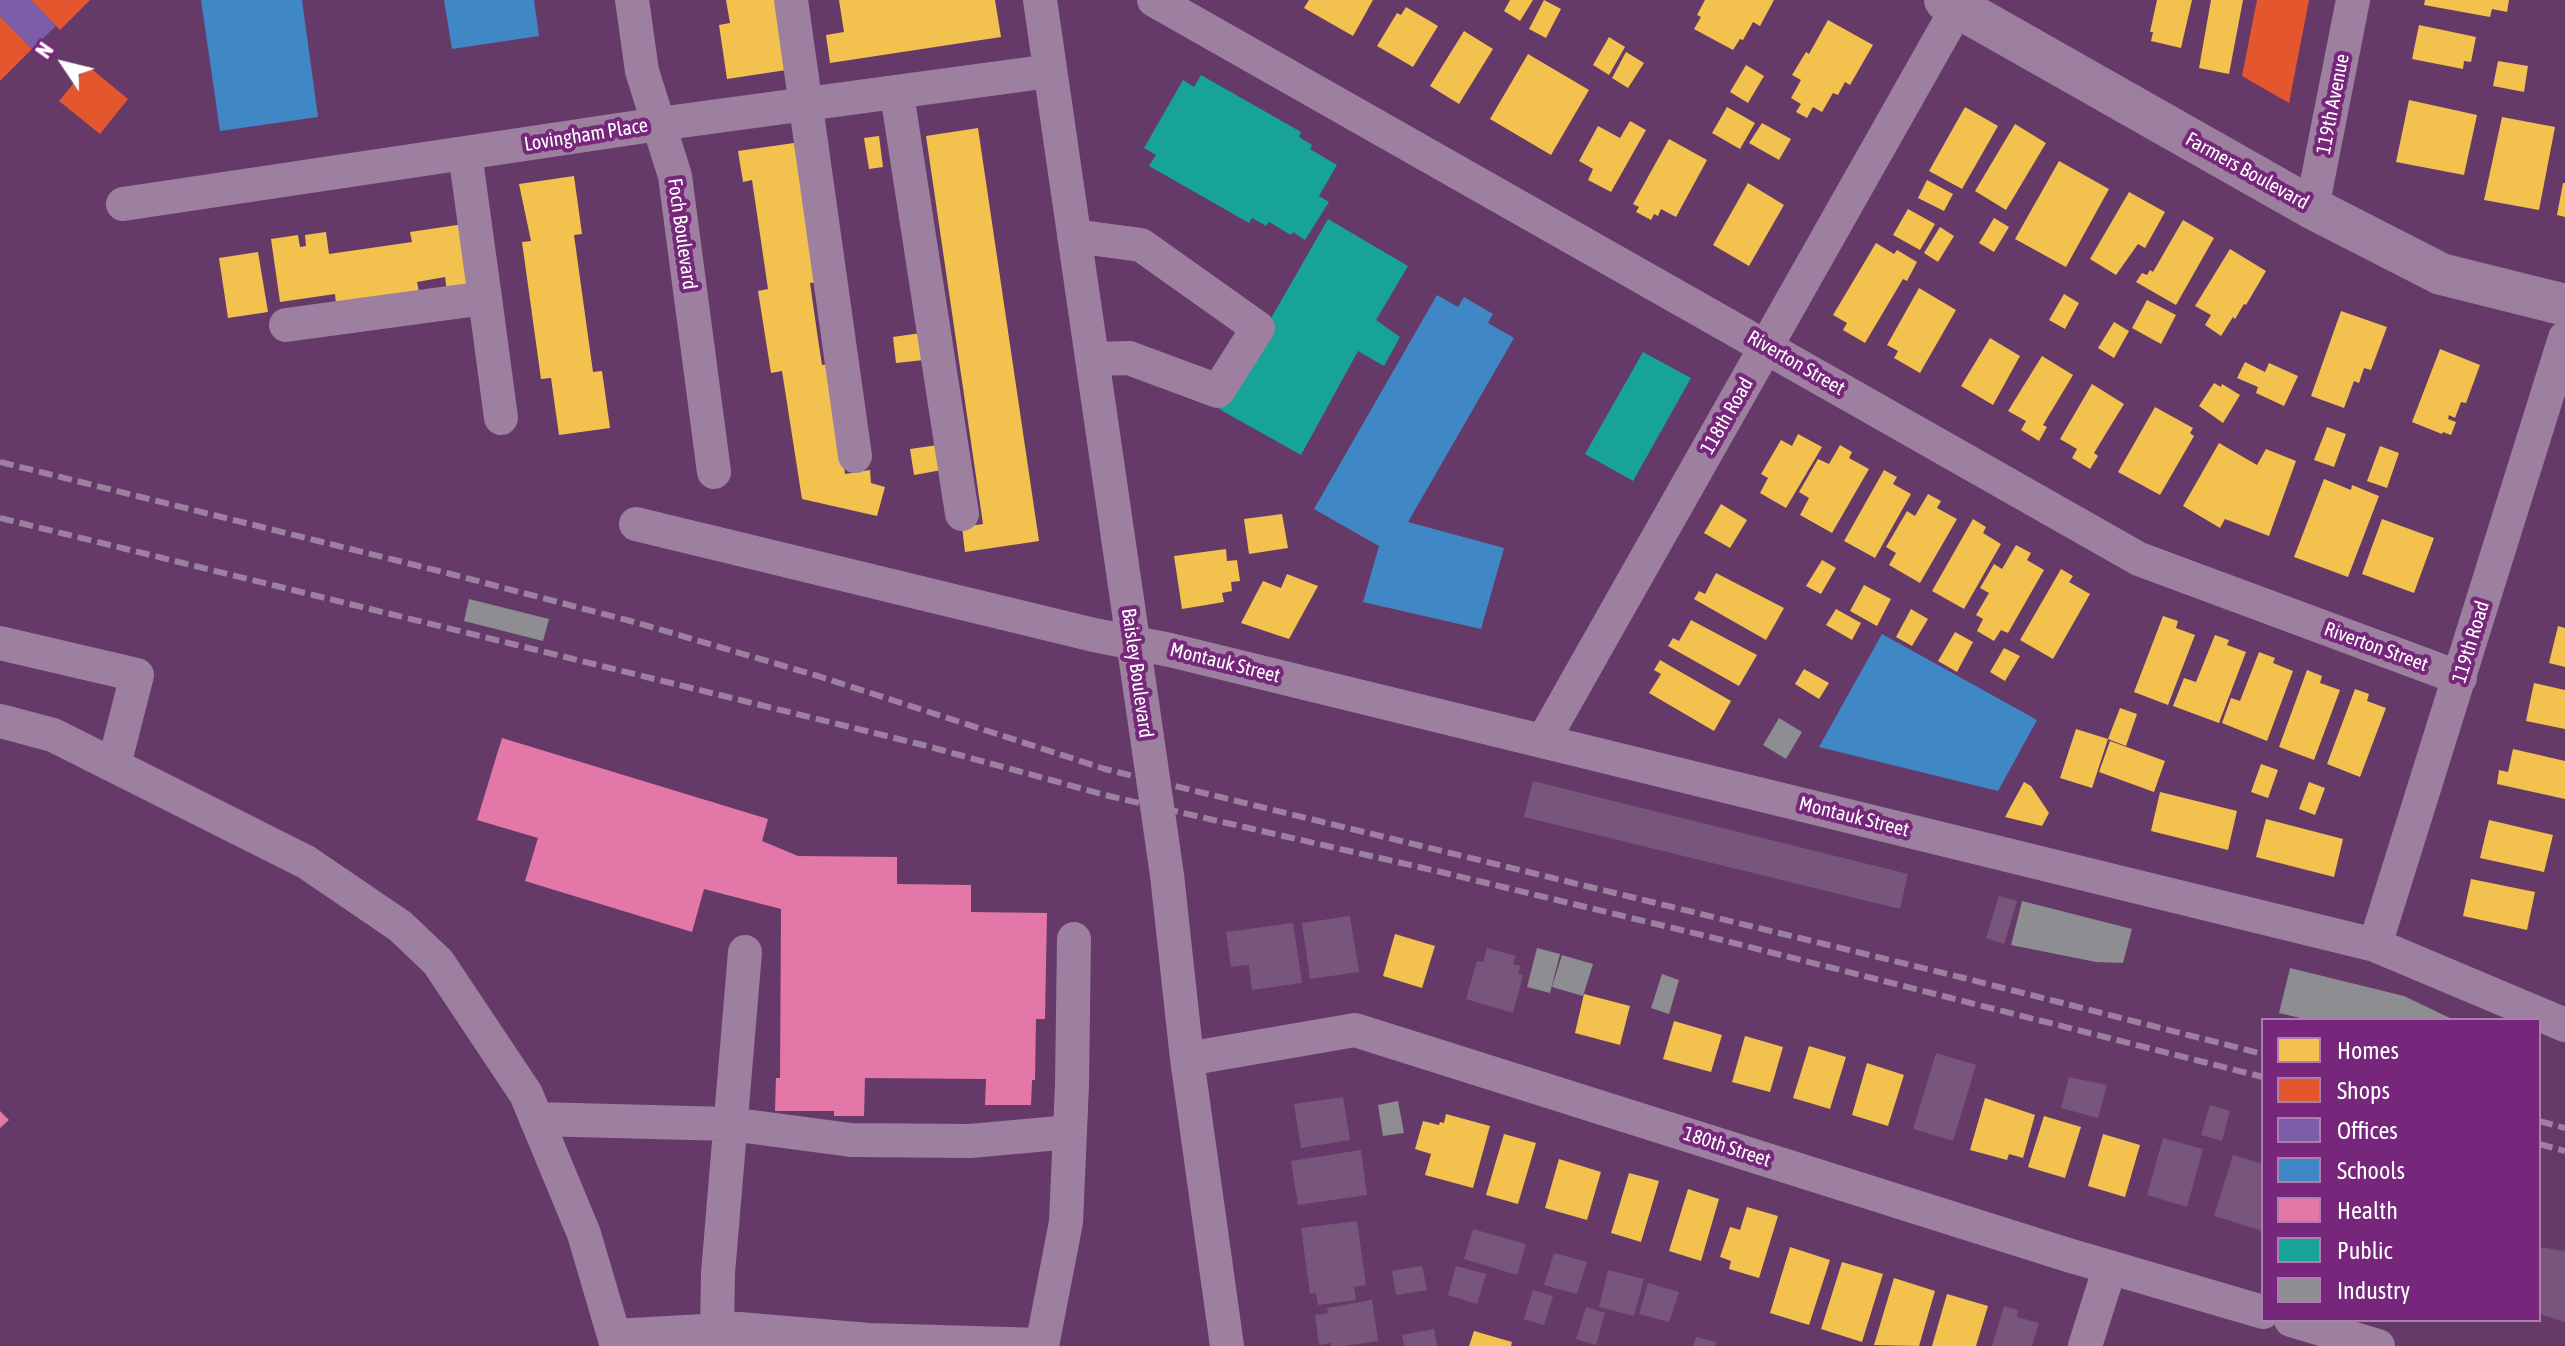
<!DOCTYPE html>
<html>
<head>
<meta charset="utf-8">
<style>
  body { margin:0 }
  #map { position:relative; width:2565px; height:1346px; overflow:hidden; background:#663a68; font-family:"Asap Condensed",sans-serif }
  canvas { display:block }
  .legend { position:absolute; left:2261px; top:1018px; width:280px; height:304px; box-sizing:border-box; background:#77277b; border:2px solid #ad7db0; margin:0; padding:10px 14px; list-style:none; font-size:24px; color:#fff }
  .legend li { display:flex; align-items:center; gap:16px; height:40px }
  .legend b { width:40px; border:2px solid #ad7db0 }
  .north { position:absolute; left:24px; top:24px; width:80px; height:80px; -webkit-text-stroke:6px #77277b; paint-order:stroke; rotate:305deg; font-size:22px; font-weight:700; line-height:32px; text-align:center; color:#fff }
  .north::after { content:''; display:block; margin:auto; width:28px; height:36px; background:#fff; clip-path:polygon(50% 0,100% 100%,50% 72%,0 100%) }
</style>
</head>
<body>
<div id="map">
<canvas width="2565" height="1346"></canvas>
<ul class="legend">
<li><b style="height:22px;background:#f2c14e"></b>Homes</li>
<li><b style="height:22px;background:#e4572e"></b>Shops</li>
<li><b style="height:22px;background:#7b5ea7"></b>Offices</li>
<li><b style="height:22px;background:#3f88c5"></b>Schools</li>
<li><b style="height:22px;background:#e377a8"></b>Health</li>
<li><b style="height:22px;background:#17a398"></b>Public</li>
<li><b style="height:22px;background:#8d8d92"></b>Industry</li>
</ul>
<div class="north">N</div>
</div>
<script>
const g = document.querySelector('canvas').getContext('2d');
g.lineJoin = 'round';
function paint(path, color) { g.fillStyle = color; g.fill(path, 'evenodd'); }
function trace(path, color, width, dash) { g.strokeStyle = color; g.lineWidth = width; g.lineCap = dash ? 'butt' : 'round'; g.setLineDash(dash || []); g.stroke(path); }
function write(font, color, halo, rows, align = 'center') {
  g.font = font + ' "Asap Condensed",sans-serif'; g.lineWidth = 8; g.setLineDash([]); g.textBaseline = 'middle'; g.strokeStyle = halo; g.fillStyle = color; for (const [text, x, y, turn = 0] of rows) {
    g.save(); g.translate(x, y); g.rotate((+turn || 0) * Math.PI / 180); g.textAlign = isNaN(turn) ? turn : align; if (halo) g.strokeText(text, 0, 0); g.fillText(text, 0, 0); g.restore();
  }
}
paint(new Path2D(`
  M726,0H779L793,69L727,79L719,25L730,23Z
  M839,0H995L1001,37L830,63L826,35L844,32Z
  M1309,0H1373L1353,36L1304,8Z
  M1510,0H1533L1520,21L1504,11Z
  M1544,0L1561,9L1546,38L1529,29Z
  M1705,0H1774L1760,26L1753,22L1743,40L1740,39L1733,50L1694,29L1701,17L1697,15Z
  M2157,0H2192L2181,48L2151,41L2153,32H2150Z
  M2211,0H2243L2229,74L2199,68Z
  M2425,0H2509L2507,12L2492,9L2490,17L2424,5Z
  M1406,7L1438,26L1413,67L1377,46L1397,13L1401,15Z
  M1828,20L1873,45L1850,85L1845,82L1838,95L1833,93L1822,112L1813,107L1807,118L1796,112L1801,104L1791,98L1801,80L1792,75L1806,52L1809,54Z
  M2419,25L2476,37L2471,62L2464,61L2463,69L2412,59Z
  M1464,31L1493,49L1459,104L1430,86Z
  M1609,37L1625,47L1609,75L1593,65Z
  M1626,52L1644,63L1628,88L1612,78Z
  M1528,54L1589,90L1551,155L1490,119Z
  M2498,61L2528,66L2524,92L2493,86Z
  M1746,65L1764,76L1748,103L1730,92Z
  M2409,100L2477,115L2464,175L2396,162Z
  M1727,107L1755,123L1740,149L1712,133Z
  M1965,107L1998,126L1962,189L1929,171Z
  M2502,117L2555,127L2539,210L2484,200Z
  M1630,121L1646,130L1611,192L1588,180L1593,169L1579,161L1598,126L1620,138Z
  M1762,123L1791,139L1779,160L1749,143Z
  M2015,124L2046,143L2006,210L1975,191Z
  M978,128L1039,541L965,552L962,527L983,524L926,136Z
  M879,136L883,167L869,169L864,138Z
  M1669,139L1707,160L1676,217L1661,209L1658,216L1654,214L1651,220L1636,212L1639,207L1633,204Z
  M794,143L819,282L810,283L818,339L822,365L830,364L845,474L870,470L871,483L885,487L877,516L802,499L782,371L771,373L758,291L768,289L752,180L743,182L738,151Z
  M2059,161L2109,189L2066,267L2015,239Z
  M574,176L582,234L574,235L593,372L602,371L610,428L559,435L551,378L541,379L522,242L531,241L519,184Z
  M1927,180L1953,194L1944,211L1918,198Z
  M1748,183L1784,205L1749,266L1713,245Z
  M2563,183H2565V217L2557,215Z
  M2129,192L2165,212L2145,248L2138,244L2116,275L2090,259Z
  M1908,209L1935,224L1920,250L1893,235Z
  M1994,218L2009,227L1994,252L1979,243Z
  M2183,220L2214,238L2176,305L2136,282L2142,273L2147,275L2150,270L2153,272Z
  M464,224L473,288L447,292L445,277L417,282L419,292L336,304L335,294L280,302L271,239L298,235L300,247L306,246L305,235L326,232L329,254L412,242L410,232Z
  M1940,227L1954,236L1938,262L1924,253Z
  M1876,243L1894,254L1897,250L1917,262L1907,281L1903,279L1865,343L1843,330L1847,323L1833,315Z
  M2230,249L2266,271L2246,305L2244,304L2235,319L2233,317L2221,336L2205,325L2211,315L2195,306Z
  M258,252L268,312L228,318L219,258Z
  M1919,288L1956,310L1920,373L1894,358L1898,351L1887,345Z
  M2064,294L2079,303L2065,329L2049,320Z
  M2147,300L2176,315L2161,344L2132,328Z
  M2341,311L2387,327L2371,370L2364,368L2359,383L2354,381L2344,408L2311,396Z
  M2114,322L2129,331L2114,358L2098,348Z
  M921,333L924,360L896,363L893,337Z
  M1990,338L2020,356L1993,405L1961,386Z
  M2440,349L2480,365L2466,403L2461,402L2455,418L2449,415L2448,419L2456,422L2451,435L2443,432L2442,434L2412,422Z
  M2042,356L2073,375L2043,425L2047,427L2039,441L2021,430L2026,421L2008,411Z
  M2245,362L2265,372L2269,363L2298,376L2284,406L2256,393L2258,387L2237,378Z
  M2214,383L2221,387L2222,384L2240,395L2223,423L2199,406Z
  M2092,384L2124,404L2094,453L2098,456L2090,469L2072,458L2077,449L2060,439Z
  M2155,407L2193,428L2190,433L2194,436L2160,495L2118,472Z
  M2327,427L2346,434L2334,467L2314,460Z
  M1798,434L1822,447L1786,508L1760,493L1768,478L1761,474L1781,440L1792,446Z
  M2219,443L2257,465L2266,449L2296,461L2269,536L2225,519L2220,528L2183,506Z
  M938,445L942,470L914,475L910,449Z
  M1840,445L1852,452L1849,458L1869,469L1832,533L1800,515L1809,498L1799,492L1818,459L1829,464Z
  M2380,446L2399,453L2387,488L2367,481Z
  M1884,470L1897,477L1893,484L1911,494L1875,558L1844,541Z
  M2324,479L2351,490L2352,485L2379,496L2348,577L2294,557Z
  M1928,494L1941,501L1937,508L1957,519L1920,583L1889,565L1896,553L1886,547L1907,511L1915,516Z
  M1721,504L1747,520L1730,548L1704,533Z
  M1282,514L1288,548L1249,554L1244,519Z
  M1973,519L1986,527L1983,533L2001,544L1964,609L1932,591Z
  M2382,519L2434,538L2414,593L2362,574Z
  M2016,545L2031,553L2027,560L2044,570L2008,633L2001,630L1994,641L1977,631L1983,619L1976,615L1989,593L1980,588L1994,564L2002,569Z
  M1226,549L1227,561L1237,560L1240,581L1231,582L1232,591L1222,593L1224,602L1182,609L1174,556Z
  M1822,560L1836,568L1821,594L1806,586Z
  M2061,569L2073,576L2069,582L2090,594L2053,659L2020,640Z
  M1716,573L1784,608L1766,640L1694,599L1699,591L1705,594Z
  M1287,574L1318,586L1289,639L1241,623L1263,581L1281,588Z
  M1864,585L1891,599L1877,626L1850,611Z
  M1836,609L1861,623L1852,640L1826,625Z
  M1911,609L1928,619L1912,646L1896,637Z
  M2163,616L2178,621L2176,628L2195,635L2168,705L2134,692Z
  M1691,620L1757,655L1739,686L1668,646L1673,638L1679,641Z
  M2558,626L2565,628V667L2549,663Z
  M1955,632L1973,642L1957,672L1938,661Z
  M2215,635L2229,640L2227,645L2246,652L2219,723L2173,706L2184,678L2196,682Z
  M2004,648L2020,656L2005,681L1990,672Z
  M2259,652L2275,658L2273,663L2293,671L2267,741L2222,723L2231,698L2240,701Z
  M1660,660L1731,701L1714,731L1649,693L1661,674L1654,670Z
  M1804,669L1829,683L1819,699L1795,684Z
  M2307,670L2322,676L2320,683L2340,690L2314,760L2279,747Z
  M2534,683L2565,690V729L2526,721Z
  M2355,689L2369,694L2367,701L2386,708L2360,777L2327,764Z
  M2120,708L2137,714L2126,746L2108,739Z
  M2076,729L2108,739L2092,788L2060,778Z
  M2110,741L2165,761L2154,792L2099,772Z
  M2513,749L2565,761V799L2497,784L2499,770L2508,772Z
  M2261,764L2278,770L2268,798L2251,792Z
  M2024,782L2031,786L2049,813L2042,826L2005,817Z
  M2309,782L2325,788L2315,815L2299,809Z
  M2160,792L2237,811L2228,850L2151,831Z
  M2266,819L2343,839L2334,877L2256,857Z
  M2489,820L2553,835L2544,872L2480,858Z
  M2471,879L2535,892L2527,930L2463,916Z
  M1395,934L1435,946L1422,988L1383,976Z
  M1584,994L1630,1006L1620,1045L1575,1033Z
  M1674,1021L1722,1035L1711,1072L1663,1059Z
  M1745,1036L1783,1047L1770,1092L1732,1082Z
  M1809,1046L1846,1057L1830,1109L1793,1098Z
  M1867,1063L1904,1075L1888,1126L1852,1115Z
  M1985,1098L2035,1115L2023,1158L2009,1154L2007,1160L1970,1150Z
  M1446,1114L1490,1126L1473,1188L1425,1175L1431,1154L1415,1149L1423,1121L1439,1125L1440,1122L1444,1123Z
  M2044,1116L2081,1127L2065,1178L2028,1167Z
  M1504,1134L1536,1143L1518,1204L1486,1195Z
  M2103,1134L2140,1145L2125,1197L2088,1186Z
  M1559,1159L1601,1172L1587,1220L1545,1208Z
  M1629,1173L1659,1181L1641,1242L1611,1233Z
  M1688,1189L1719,1199L1701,1261L1669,1251Z
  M1747,1207L1778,1216L1759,1278L1729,1269L1731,1261L1720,1257L1730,1227L1740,1230Z
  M1790,1247L1830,1260L1809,1325L1770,1313Z
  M1842,1262L1883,1274L1862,1342L1821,1329Z
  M1894,1278L1935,1291L1919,1346L1874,1345Z
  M1947,1294L1988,1306L1976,1346H1932Z
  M1474,1331L1512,1342L1511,1346H1469Z`), '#f2c14e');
paint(new Path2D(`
  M31,0H90L60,30Z
  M2257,0H2309L2289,103L2242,76Z
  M0,16L32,49L0,81Z
  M88,66L128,99L100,134L59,101Z`), '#e4572e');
paint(new Path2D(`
  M0,0H31L56,26L32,49L0,16Z`), '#7b5ea7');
paint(new Path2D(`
  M201,0H302L318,117L220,131Z
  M444,0H534L539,36L452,49Z
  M1437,295L1458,307L1464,297L1493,314L1488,323L1514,338L1408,522L1504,548L1481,629L1363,602L1379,546L1314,509Z
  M1882,634L2037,720L1998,791L1819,747Z`), '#3f88c5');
paint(new Path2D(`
  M502,738L768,819L762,841L798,856L897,857V884L971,885V912L1047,913L1045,1019H1036L1035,1080H1032L1031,1105H985L986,1079L865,1078L864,1116H834V1111H775L776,1078H780L781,909L704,889L692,932L525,881L538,838L477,820Z
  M0,1111L9,1120L0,1128Z`), '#e377a8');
paint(new Path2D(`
  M1201,75L1301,132L1299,137L1312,145L1310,149L1337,165L1319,196L1329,202L1305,240L1293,232L1291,235L1269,222L1266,226L1252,218L1249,223L1149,166L1156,155L1144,148L1183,80L1194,87Z
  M1328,219L1408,266L1376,320L1400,337L1384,366L1358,351L1301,455L1219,409Z
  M1643,352L1691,378L1633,481L1585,454Z`), '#17a398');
paint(new Path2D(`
  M469,599L549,619L543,641L464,621Z
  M1779,718L1802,732L1786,759L1763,745Z
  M2022,901L2132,929L2123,963L2096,962L2011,945Z
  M1537,948L1560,954L1550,993L1527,987Z
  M1562,955L1593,964L1583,996L1552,987Z
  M2290,968L2404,996L2454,1020H2309L2279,1013Z
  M1662,974L1679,980L1669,1014L1651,1008Z
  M1398,1101L1404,1133L1383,1136L1378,1105Z`), '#8d8d92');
paint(new Path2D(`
  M1533,781L1908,874L1900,909L1524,817Z
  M1999,896L2017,901L2004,944L1986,938Z
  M1350,916L1359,972L1310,979L1302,923Z
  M1293,923L1302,983L1252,990L1249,965L1231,967L1226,932Z
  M1487,948L1516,956L1513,964L1521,966L1518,973L1523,975L1513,1013L1466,999L1477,961L1483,962Z
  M1936,1053L1976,1065L1953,1141L1913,1129Z
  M2069,1077L2107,1085L2098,1118L2061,1108Z
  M1343,1097L1350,1140L1301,1148L1294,1104Z
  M2210,1105L2230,1111L2222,1141L2201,1135Z
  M2163,1138L2203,1149L2187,1207L2147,1195Z
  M1361,1150L1367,1195L1298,1205L1291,1161Z
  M2233,1155L2263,1164V1231L2214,1216Z
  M1357,1221L1366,1285L1354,1287L1356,1300L1318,1305L1316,1293L1310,1294L1301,1228Z
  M1473,1229L1526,1244L1517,1275L1464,1259Z
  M2539,1247L2565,1251V1322L2539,1314Z
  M1554,1253L1587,1262L1577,1294L1544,1285Z
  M1422,1266L1427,1290L1396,1295L1392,1271Z
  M1456,1266L1486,1274L1477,1304L1448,1295Z
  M1608,1270L1644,1279L1634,1316L1599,1307Z
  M1648,1283L1679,1292L1669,1322L1639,1314Z
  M1533,1290L1553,1296L1544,1325L1524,1319Z
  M1372,1300L1378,1341L1343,1346H1331V1343L1319,1345L1315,1315L1328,1313L1327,1308Z
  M2004,1306L2018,1310L2017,1317L2039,1323L2032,1346H1992Z
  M1586,1307L1605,1313L1596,1345L1576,1339Z
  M1434,1329L1437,1346H1404L1402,1335Z
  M1696,1337L1716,1342L1715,1346H1693Z`), '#78557a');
trace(new Path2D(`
  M632,0L642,71L675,176L714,472
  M791,0L855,456
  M1040,0L1167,875L1187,1059L1227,1346
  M1154,0L2139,559L2460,678
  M897,94L962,514
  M123,204L659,124L1050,71
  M2312,208L2353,0
  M1074,236L1141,245L1258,328L1218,391L1129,358L1092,359
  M485,298L501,418
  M286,325L485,298L465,153
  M636,524L1094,635L1170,650L2375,945L2565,1025
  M0,643L137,675L114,765
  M0,721L53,735L306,862L400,926L438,962L526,1094L584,1234L617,1346
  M1543,741L1958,7
  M2375,945L2565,338
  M1187,1059L1355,1030L2068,1255L2263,1312
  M536,1119L730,1124L851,1140L970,1141L1070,1132
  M2291,1320L2378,1346
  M717,1330L718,1273L745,952
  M614,1336L739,1329L869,1340L1042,1345
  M1042,1346L1066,1222L1072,1085L1074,939
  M2085,1346L2110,1267`), '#9d7f9f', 34);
trace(new Path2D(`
  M1945,0L2312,208L2441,274L2565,305`), '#9c7e9e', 42);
trace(new Path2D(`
  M0,462L447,573L638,623L818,676L1105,769L1964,978L2263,1054
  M0,518L923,745L1109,796L1445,873L1710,937L2263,1077
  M2539,1121L2565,1128
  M2539,1144L2565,1151`), '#9d809f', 6, [14, 6]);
write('20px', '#fff', '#77277b', [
  ["119th Avenue",2333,104,-79],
  ["Lovingham Place",586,135,-9],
  ["Farmers Boulevard",2247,171,29],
  ["Foch Boulevard",682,234,82],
  ["Riverton Street",1796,363,30],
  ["118th Road",1727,416,-60],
  ["119th Road",2471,642,-73],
  ["Riverton Street",2376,647,20],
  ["Montauk Street",1225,663,14],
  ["Baisley Boulevard",1137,673,82],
  ["Montauk Street",1854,817,14],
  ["180th Street",1727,1147,18]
]);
</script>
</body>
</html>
